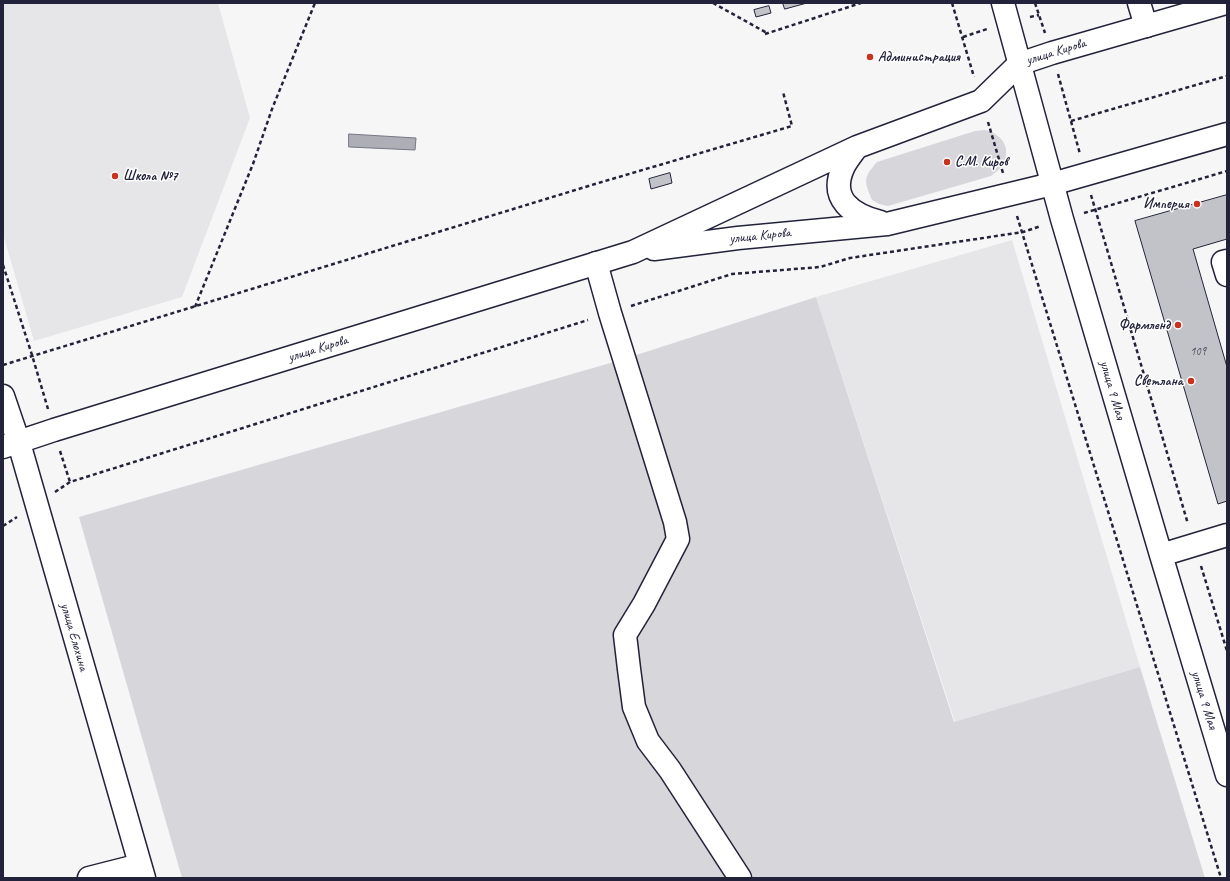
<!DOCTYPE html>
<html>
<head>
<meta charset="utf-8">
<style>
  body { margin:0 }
  #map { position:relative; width:1230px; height:881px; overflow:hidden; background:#f6f6f7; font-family:Caveat,sans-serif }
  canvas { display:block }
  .frame { position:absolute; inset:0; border:4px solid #22223b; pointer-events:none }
</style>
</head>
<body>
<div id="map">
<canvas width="1230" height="881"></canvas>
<div class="frame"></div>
</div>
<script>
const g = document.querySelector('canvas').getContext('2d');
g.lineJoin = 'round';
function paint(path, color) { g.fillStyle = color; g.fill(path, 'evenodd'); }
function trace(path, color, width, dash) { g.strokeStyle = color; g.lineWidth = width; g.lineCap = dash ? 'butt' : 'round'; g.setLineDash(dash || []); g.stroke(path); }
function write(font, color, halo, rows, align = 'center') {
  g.font = font + ' Caveat,sans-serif'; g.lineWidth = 3; g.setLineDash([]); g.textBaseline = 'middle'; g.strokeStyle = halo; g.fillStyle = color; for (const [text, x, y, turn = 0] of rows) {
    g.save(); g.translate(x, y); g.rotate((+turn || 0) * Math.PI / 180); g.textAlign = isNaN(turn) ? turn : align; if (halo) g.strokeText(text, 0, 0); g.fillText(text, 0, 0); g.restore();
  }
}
paint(new Path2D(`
  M3,3H218L250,118L182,297L34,341L3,234Z
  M1012,240L1140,667L955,722L816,297Z`), '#e6e6e9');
paint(new Path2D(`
  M985,130C1001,134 1011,146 1004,162C1002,168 996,172 991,176L888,206L879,204L872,200C864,181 863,178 877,162L975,131Z
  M816,297L954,722L1140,667L1205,878H182L79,517L624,359Z`), '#d7d7db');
const water = new Path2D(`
  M349,134L416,138L415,150L349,147Z`);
paint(water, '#aeaeb7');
trace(water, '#767685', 1);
const building = new Path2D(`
  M783,3H807L785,9Z
  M769,6L771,13L756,17L754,10Z
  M670,173L672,183L651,189L649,179Z
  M1227,195V239L1193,249L1227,367V501L1218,504L1135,221Z`);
paint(building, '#c2c2c9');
trace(building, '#22223b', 1);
const minor = new Path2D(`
  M1003,3L1062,219L1161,555L1227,775
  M1139,3L1146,26
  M1227,261L1223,262L1227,275
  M596,263L610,313L675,522L678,539L644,604L625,635L629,669L634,707L648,741L670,770L740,878
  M3,396L19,443L144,878
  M1161,555L1227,535
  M89,878L140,865`);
const major = new Path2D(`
  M857,147C852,154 846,161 843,168C829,199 852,215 880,222
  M654,249L738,238L887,224L1052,184L1227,134
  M3,447L54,430L633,252L857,147L981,101L1019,64L1052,53L1226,3`);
trace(minor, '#22223b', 25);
trace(major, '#22223b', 25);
trace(new Path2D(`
  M713,3L767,33
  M952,3L974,77
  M1035,3L1045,33
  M1030,17L1039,15
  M765,34L861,3
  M963,37L987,29
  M1058,74L1080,154
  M1071,121L1227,76
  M988,122L1003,173
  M1091,195L1188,524
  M1084,213L1227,171
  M1017,216L1221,878
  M3,265L32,355L48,409
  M631,306L732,274L820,267L850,258L1023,232L1041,226
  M195,307L253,164L272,109L315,3
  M3,365L595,184L792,126L783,92
  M60,451L70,482
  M55,492L70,482L588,320
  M3,526L17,517
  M1201,566L1227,651`), '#22223b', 2.5, [4, 3]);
trace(minor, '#fff', 22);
trace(major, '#fff', 22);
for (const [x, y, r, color] of [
  [870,57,4,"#c8321e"],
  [947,162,4,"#c8321e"],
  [115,176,4,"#c8321e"],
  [1197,204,4,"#c8321e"],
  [1178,325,4,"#c8321e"],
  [1191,381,4,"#c8321e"]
]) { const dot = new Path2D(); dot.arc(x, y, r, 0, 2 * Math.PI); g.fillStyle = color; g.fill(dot); trace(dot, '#fff', 1.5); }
write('12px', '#4a4a5e', null, [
  ["109",1198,352]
]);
write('14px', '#22223b', '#fff', [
  ["улица Кирова",1056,52,-17],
  ["улица Кирова",760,236,-6],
  ["улица Кирова",318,349,-17],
  ["улица 9 Мая",1112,390,74],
  ["улица Елохина",74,637,74],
  ["улица 9 Мая",1204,700,73]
]);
write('bold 14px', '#22223b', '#fff', [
  ["Администрация",878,57],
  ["С.М. Киров",955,162],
  ["Школа №7",123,176],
  ["Империя",1189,204,"right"],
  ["Фармленд",1170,325,"right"],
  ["Светлана",1183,381,"right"]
], 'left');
</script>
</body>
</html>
